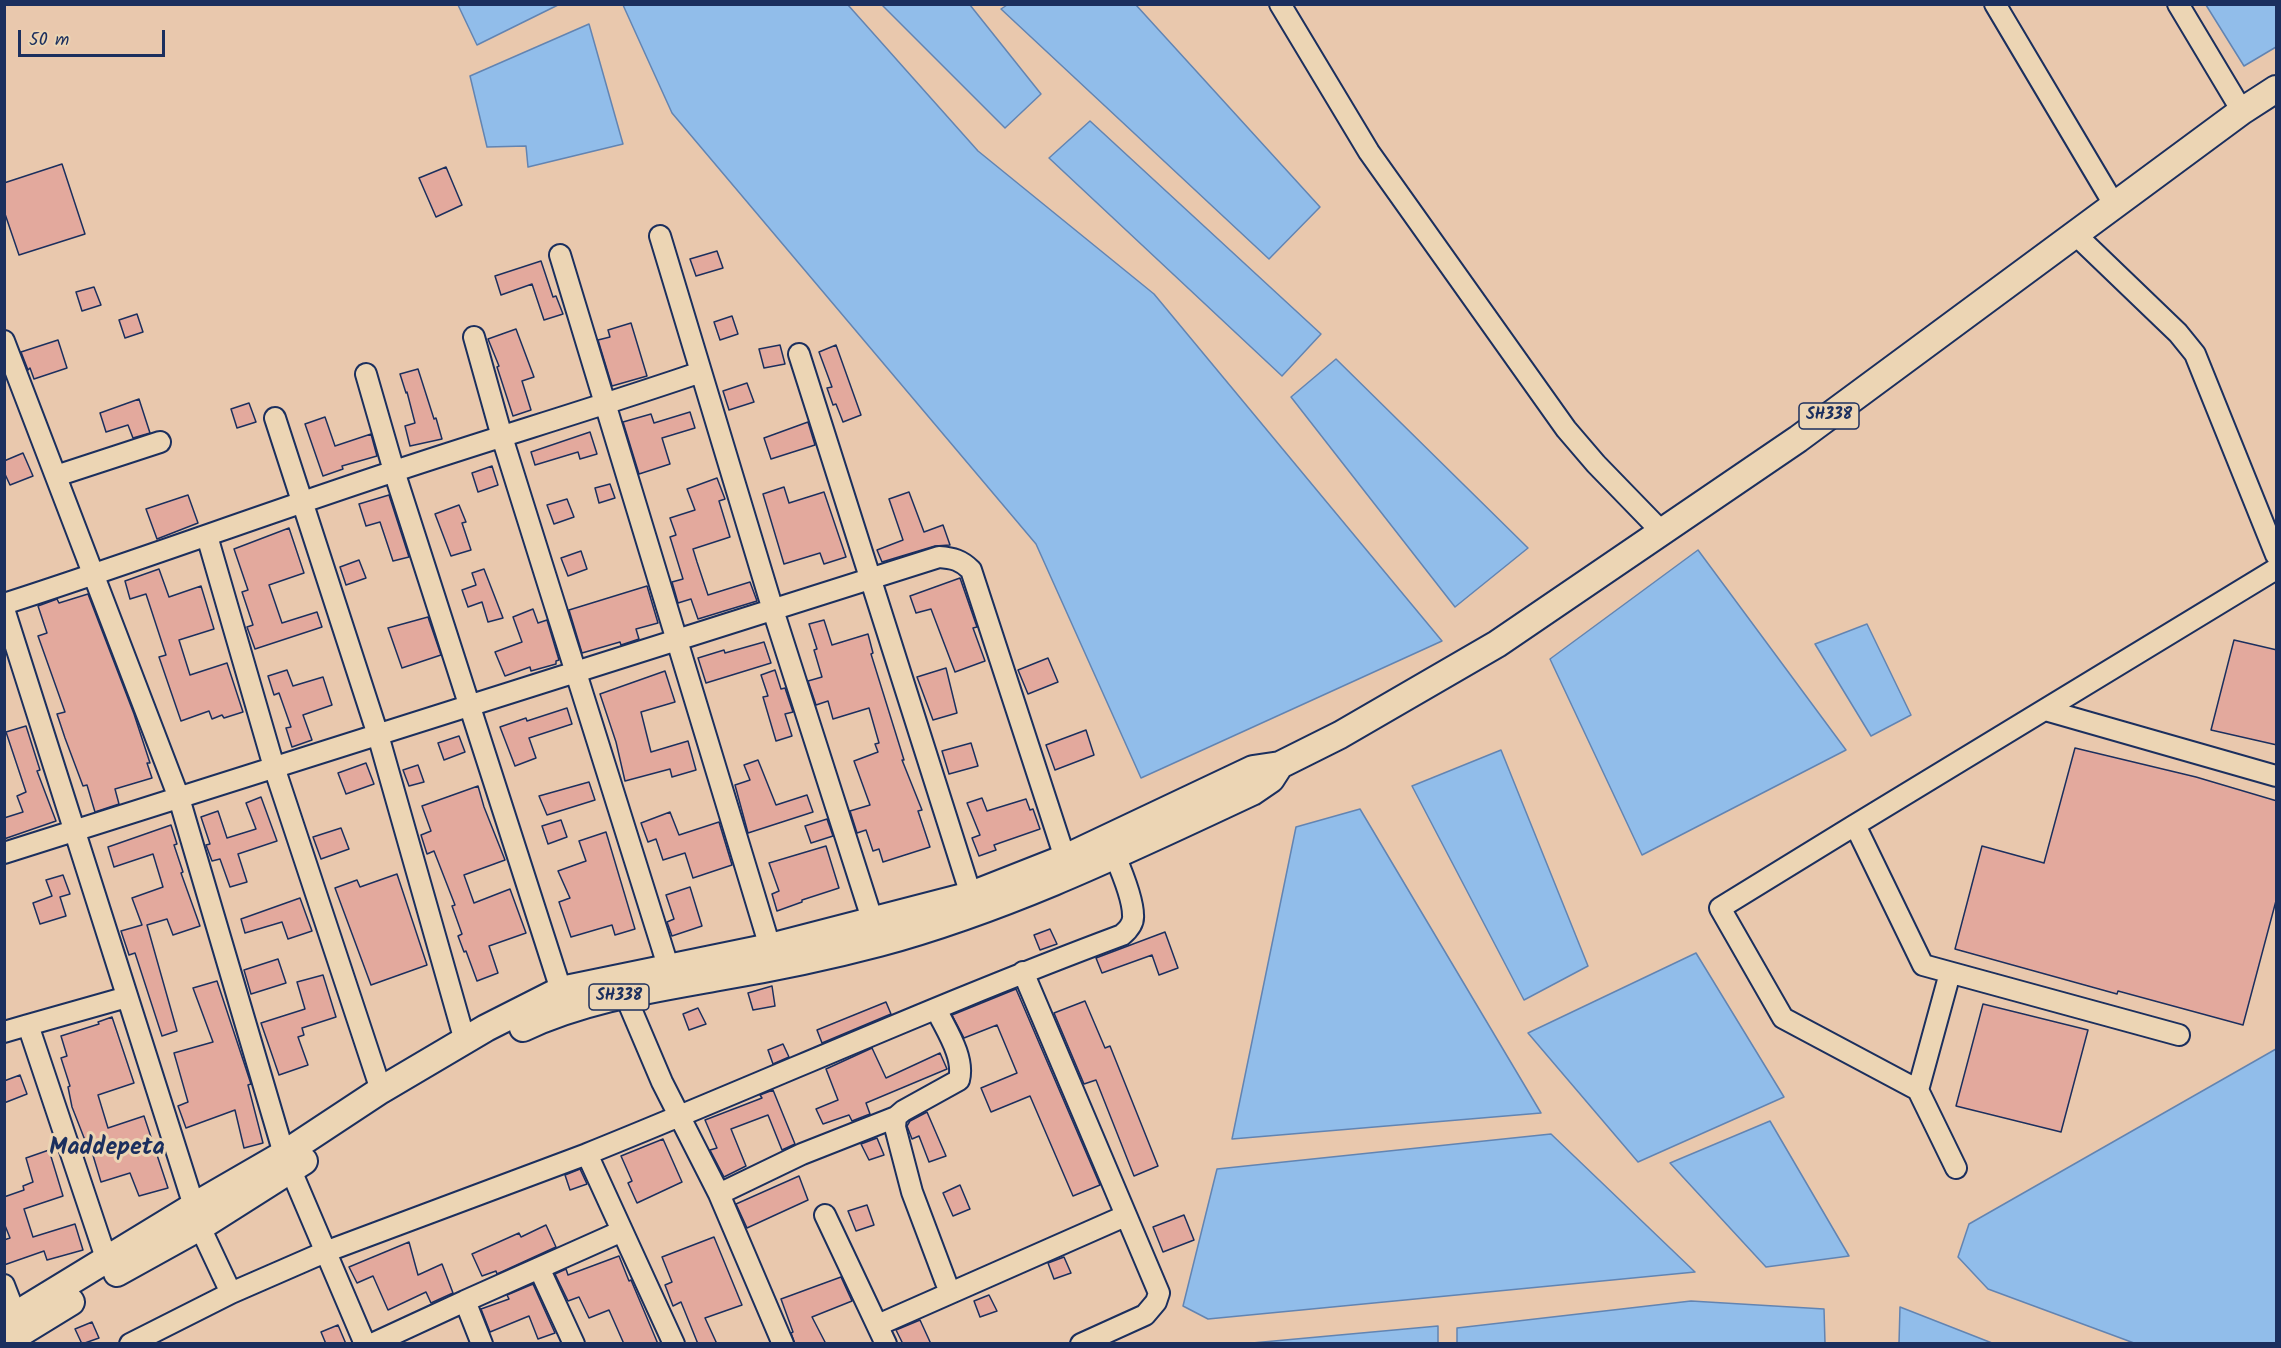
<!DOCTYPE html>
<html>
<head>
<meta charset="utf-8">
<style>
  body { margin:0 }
  #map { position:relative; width:2281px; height:1348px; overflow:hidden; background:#e9c8ad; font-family:Kalam,sans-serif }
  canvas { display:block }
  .frame { position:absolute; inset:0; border:6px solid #1b2f5e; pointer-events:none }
  .scale { position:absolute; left:18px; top:30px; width:147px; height:27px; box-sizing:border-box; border:3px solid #1b2f5e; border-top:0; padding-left:8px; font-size:18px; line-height:21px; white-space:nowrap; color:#1b2f5e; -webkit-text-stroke:4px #ecd5b4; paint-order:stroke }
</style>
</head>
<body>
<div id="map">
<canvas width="2281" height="1348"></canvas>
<div class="frame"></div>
<div class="scale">50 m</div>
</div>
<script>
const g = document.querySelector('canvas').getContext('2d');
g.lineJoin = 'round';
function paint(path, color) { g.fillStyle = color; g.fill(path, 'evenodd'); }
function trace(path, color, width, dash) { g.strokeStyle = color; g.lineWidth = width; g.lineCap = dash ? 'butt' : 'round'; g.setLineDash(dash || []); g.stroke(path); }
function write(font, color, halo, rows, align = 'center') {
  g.font = font + ' Kalam,sans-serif'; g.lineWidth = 6; g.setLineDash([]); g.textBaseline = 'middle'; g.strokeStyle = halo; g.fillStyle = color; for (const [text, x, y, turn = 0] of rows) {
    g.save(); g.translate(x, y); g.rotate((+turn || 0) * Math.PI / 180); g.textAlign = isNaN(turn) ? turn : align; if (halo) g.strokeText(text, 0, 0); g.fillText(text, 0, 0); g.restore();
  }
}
const water = new Path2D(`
  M458,5H558L477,45Z
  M623,5H848L978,151L1154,294L1442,641L1141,778L1036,544L672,113Z
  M882,5H970L1041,94L1005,128Z
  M1007,5H1136L1320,207L1269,259L1001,9Z
  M2206,5H2276V47L2244,66Z
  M589,24L623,144L528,167L526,146L487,147L470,76Z
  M1090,121L1321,334L1282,376L1049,158Z
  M1336,359L1528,548L1455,607L1291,397Z
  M1698,550L1846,750L1642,855L1550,659Z
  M1867,624L1911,715L1871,736L1815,644Z
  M1501,750L1588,966L1524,1000L1412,786Z
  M1360,809L1541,1113L1232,1139L1296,827Z
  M1696,953L1784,1097L1638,1162L1528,1033Z
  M2276,1049V1343H2134L1988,1289L1958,1257L1969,1224Z
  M1770,1121L1849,1256L1766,1267L1670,1163Z
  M1551,1134L1695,1272L1208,1319L1183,1306L1217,1169Z
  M1691,1301L1824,1309L1825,1343H1457V1328Z
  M1900,1307L1992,1343H1899Z
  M1438,1326V1343H1252Z`);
paint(water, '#91bdea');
trace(water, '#6284b2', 1.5);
const building = new Path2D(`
  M62,164L85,234L19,255L4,211V183Z
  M446,167L462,205L436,217L419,178Z
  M717,251L723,268L696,276L690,259Z
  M541,261L553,297L556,296L563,314L544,320L532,284L501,295L495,276Z
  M94,287L101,305L82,311L76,292Z
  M137,314L143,332L125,338L119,320Z
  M732,316L738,334L720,340L714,322Z
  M631,323L647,376L612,386L598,340L610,337L608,330Z
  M516,329L534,377L522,381L531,410L513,416L497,367L499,366L488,339Z
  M58,340L67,368L34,379L30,368L28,370L21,352Z
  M780,345L785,364L764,368L759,349Z
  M836,345L861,415L843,422L836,404L833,405L827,388L832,387L819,352Z
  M418,369L434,419L436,418L442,439L410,446L405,426L415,423L407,392L406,393L400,374Z
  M747,383L754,402L729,410L723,391Z
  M139,399L150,433L133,438L128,425L106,432L100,413Z
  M249,403L256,422L237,428L231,409Z
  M690,412L695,428L662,438L670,464L639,474L623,422L651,414L654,423Z
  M325,417L335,446L371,434L377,456L342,466L343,469L323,476L305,424Z
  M808,422L815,445L771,459L764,438Z
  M590,432L597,454L580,459L578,452L535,465L531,452Z
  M23,453L33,476L10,485L4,472V461Z
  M492,466L498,485L478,492L472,473Z
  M717,478L725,499L719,501L730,537L693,549L697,562L708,595L750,582L757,601L698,619L691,599L678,603L672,582L683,579L670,537L676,535L670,518L695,510L687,489Z
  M610,484L615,498L599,503L595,488Z
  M784,487L789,503L824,492L846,557L824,564L820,553L784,564L763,494Z
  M909,492L924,532L943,525L950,545L935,546L882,562L877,550L903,540L889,499Z
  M188,495L198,523L157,539L146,509Z
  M389,495L409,557L393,561L380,522L366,526L359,504Z
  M567,499L574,517L554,524L547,505Z
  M459,505L466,522L462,523L471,550L451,556L435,514Z
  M289,528L304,573L269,585L282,623L317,612L322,627L255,649L247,627L253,625L242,592L248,590L234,549Z
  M581,551L587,569L568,576L561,558Z
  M359,560L366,578L346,585L340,567Z
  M159,569L169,597L201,586L214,629L179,640L190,675L227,663L243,712L224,718L222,715L212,719L209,711L181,721L159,657L166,655L146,594L130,599L125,581Z
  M484,569L503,618L488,622L482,602L468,607L462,590L476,585L472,573Z
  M960,578L977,627L973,628L985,661L955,672L931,609L916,613L910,596Z
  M647,586L658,623L636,629L639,639L621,645L620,642L582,653L569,610Z
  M88,594L134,714L150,763H147L152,778L115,789L119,804L95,812L87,785L83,786L65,738L57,714L65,712L38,636L47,633L38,606L57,599L59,603Z
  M533,609L538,623L547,620L559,660L556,661V664L531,671L530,667L505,676L495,652L522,642L513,617Z
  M428,617L441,655L402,668L388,628Z
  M824,620L832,645L868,634L873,653L871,654L904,760H902L922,810L918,811L930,847L883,862L879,849L873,851L866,830L857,833L850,811L870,805L854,761L878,752L875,744L879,743L869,708L833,719L828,701L816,705L808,681L822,677L814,650L817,649L809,624Z
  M2234,640L2277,650V745L2211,730Z
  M764,642L771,663L706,683L698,658L724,650L725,653Z
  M1048,658L1058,682L1028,694L1018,670Z
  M946,668L957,713L933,720L917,677Z
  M287,670L293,686L323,677L332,705L303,715L312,740L292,747L286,728L291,727L279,693L274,695L268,676Z
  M775,670L781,689L785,688L793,712L785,714L792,736L776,741L763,697L768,696L761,675Z
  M665,671L675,702L641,712L651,752L688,741L696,770L672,777L670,769L625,781L616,742L600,694Z
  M567,708L572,724L529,738L536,758L515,766L500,727L526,718L527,721Z
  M26,726L40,770L37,771L56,821L4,839V818L23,812L17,796L26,792L6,732Z
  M1086,730L1094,755L1055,770L1046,745Z
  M459,736L465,752L444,760L438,743Z
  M971,743L978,766L949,774L942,751Z
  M2075,748L2196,777L2277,801V897L2243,1025L2118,991L2117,994L1955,949L1982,846L2044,863Z
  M758,760L776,805L807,795L813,812L748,833L735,785L750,780L744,765Z
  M366,763L374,784L346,794L338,773Z
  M418,765L424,782L409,786L403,770Z
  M589,782L595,800L547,815L539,796Z
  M478,786L484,807L505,860L464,875L474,903L510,889L526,933L489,946L498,973L477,981L466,951L464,952L458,936L462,934L452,906L455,905L434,851L427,854L421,835L431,831L422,806Z
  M261,797L277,841L238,854L247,882L230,887L220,859L212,861L206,845L210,844L201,817L218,811L227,838L256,829L246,803Z
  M982,798L987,811L1026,799L1030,810L1033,809L1040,829L994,845L996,850L979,856L972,838L980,835L967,803Z
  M670,812L679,835L719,822L732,865L693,878L685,853L663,860L656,839L648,842L641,823Z
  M827,819L833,836L811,843L805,826Z
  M561,820L567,837L548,844L542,826Z
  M171,825L177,844L174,845L183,872L181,873L200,926L173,935L167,919L147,925L177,1031L162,1036L135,953L129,955L121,931L142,925L132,898L163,887L153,854L114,867L108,847Z
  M341,828L349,849L321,859L313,837Z
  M606,832L635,929L615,935L612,925L571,937L559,902L570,898L558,871L586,861L579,841Z
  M826,846L839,888L802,900V902L777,911L772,894L779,891L769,863Z
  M397,874L427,965L371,985L335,888L357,880L360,887Z
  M63,875L70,894L60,897L66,916L40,924L33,903L52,896L46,880Z
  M690,887L702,926L672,936L667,922L674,919L666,895Z
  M300,898L312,931L288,939L282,922L245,933L241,919Z
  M1050,929L1057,944L1040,950L1034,935Z
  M1165,932L1178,968L1159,975L1152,955L1102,973L1096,958Z
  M278,959L286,983L251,994L244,970Z
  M323,975L336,1017L302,1028L304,1035L298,1037L308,1065L279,1075L261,1023L305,1009L297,982Z
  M217,981L251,1084L248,1085L263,1143L244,1148L235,1110L186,1128L178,1106L188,1102L174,1053L213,1042L193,988Z
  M772,986L775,1006L753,1010L748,993Z
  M1016,989L1100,1185L1073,1196L1030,1096L991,1112L981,1088L1017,1073L997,1025L964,1038L952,1015Z
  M1085,1001L1105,1048L1110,1046L1158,1166L1134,1176L1096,1080L1084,1084L1054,1013Z
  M886,1002L891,1014L822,1043L817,1030Z
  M1983,1004L2088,1030L2061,1132L1956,1106Z
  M698,1008L706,1024L689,1030L683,1014Z
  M112,1017L134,1083L98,1095L108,1128L144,1116L168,1188L139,1196L130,1173L101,1182L92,1152L90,1153L72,1107L68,1087L70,1086L61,1058L67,1056L61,1036L99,1024L98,1022Z
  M783,1044L789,1057L773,1064L768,1050Z
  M872,1048L886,1078L940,1053L947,1069L866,1103L870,1114L852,1121L849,1115L823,1124L816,1109L838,1100L826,1069Z
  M20,1075L27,1094L4,1103V1081Z
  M773,1090L795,1144L782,1150L768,1115L731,1129L746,1166L724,1177L710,1150L717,1148L705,1120L762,1098L760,1095Z
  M927,1112L946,1156L929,1162L919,1136L912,1139L907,1126L910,1121Z
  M877,1138L884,1155L869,1160L861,1144Z
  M663,1139L682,1182L637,1203L628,1183L632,1181L621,1156Z
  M49,1150L63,1196L24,1209L33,1237L75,1224L83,1250L47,1260L44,1251L4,1265V1240L10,1238L4,1223V1197L24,1190L23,1186L33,1182L26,1158Z
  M580,1169L587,1184L570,1190L565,1175Z
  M799,1176L808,1200L747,1228L736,1204Z
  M960,1185L970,1209L953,1216L943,1193Z
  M867,1205L874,1225L856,1231L848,1211Z
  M1184,1215L1194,1240L1163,1252L1153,1227Z
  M546,1225L556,1247L497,1274L496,1271L482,1276L472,1254L519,1233L521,1237Z
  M714,1237L742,1305L705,1318L717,1344H698L681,1302L673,1306L665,1285L672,1282L662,1257Z
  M409,1242L418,1275L442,1264L453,1293L431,1303L426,1292L388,1310L373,1276L357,1283L349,1267Z
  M619,1256L629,1281L631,1280L658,1344H624L609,1310L589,1318L579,1297L568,1301L555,1274L566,1269L568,1275Z
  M1064,1257L1071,1273L1054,1279L1048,1263Z
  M841,1277L852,1301L812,1317L826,1344H795L791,1333L793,1332L781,1299Z
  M533,1284L555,1333L538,1339L529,1316L490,1332L481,1309L509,1299L507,1295Z
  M989,1295L997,1311L980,1317L974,1301Z
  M920,1320L931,1344H903L896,1330Z
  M92,1322L99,1338L82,1344L75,1329Z
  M338,1325L346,1344H326L321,1332Z`);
paint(building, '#e3a99d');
trace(building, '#1b2f5e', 1.5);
const minor = new Path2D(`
  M1280,4L1369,152L1566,429L1596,464L1661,531
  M1995,4L2115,206
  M2178,4L2242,111
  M2076,235L2178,333L2195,354L2276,555
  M660,236L773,610L873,922
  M560,255L770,947
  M474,337L502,437L668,966
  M4,341L179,798L284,1154L365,1344
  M799,354L971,895
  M366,374L394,471L561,990
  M275,418L378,735L465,1041
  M56,476L160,442
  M207,536L274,767L381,1090
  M4,604C135,562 264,514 395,471C497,437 599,407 701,372
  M4,609L194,1206
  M2045,710L2276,776
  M1855,825L1720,908L1783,1018L1918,1090
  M4,853L939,557C953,558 961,560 971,570L1065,858
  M1023,972L1159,1293L1156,1302L1145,1315L1081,1344
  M1950,973L1918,1090L1956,1168
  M625,995L662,1082L719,1194L783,1344
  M936,1009C946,1030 965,1057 959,1080L903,1111L896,1117L895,1127L912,1192L950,1293
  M28,1025L127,997
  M4,1032L28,1025L107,1261
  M2179,1035L1923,965L1855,825L2276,569
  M587,1154C766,1082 942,1002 1122,935C1128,930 1134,923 1133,915C1133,900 1121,870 1115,856
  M719,1194L802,1154L896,1117
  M825,1215L886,1344
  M200,1227L231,1293
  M539,1268L574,1344
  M4,1285L16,1316
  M465,1301L622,1231
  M878,1325L1125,1216
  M130,1344L231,1293L325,1252L587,1154L674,1344
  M372,1344L465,1301L482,1344`);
const major = new Path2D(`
  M523,1028C584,999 653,989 719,977C773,968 826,957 879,943C1009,908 1130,849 1252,792L1271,779L1280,765
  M117,1273L200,1227L304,1161
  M4,1322L194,1206L284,1154L381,1090L486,1028L561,990L770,947L971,895L1065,858L1253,769L1280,765L1340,735L1497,644L1798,439L2242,111L2276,89
  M4,1343L71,1302`);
trace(minor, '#1b2f5e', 24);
trace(major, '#1b2f5e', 30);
trace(minor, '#ecd5b4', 20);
trace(major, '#ecd5b4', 26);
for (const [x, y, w] of [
  [1829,416,60],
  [619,997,60]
]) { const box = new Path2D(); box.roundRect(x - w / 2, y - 13, w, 26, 4.5); g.fillStyle = '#ecd5b4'; g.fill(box); trace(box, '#1b2f5e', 1.5); }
write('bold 16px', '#1b2f5e', null, [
  ["SH338",1829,416],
  ["SH338",619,997]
]);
write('bold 24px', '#1b2f5e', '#ecd5b4', [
  ["Maddepeta",107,1150]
]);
</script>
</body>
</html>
